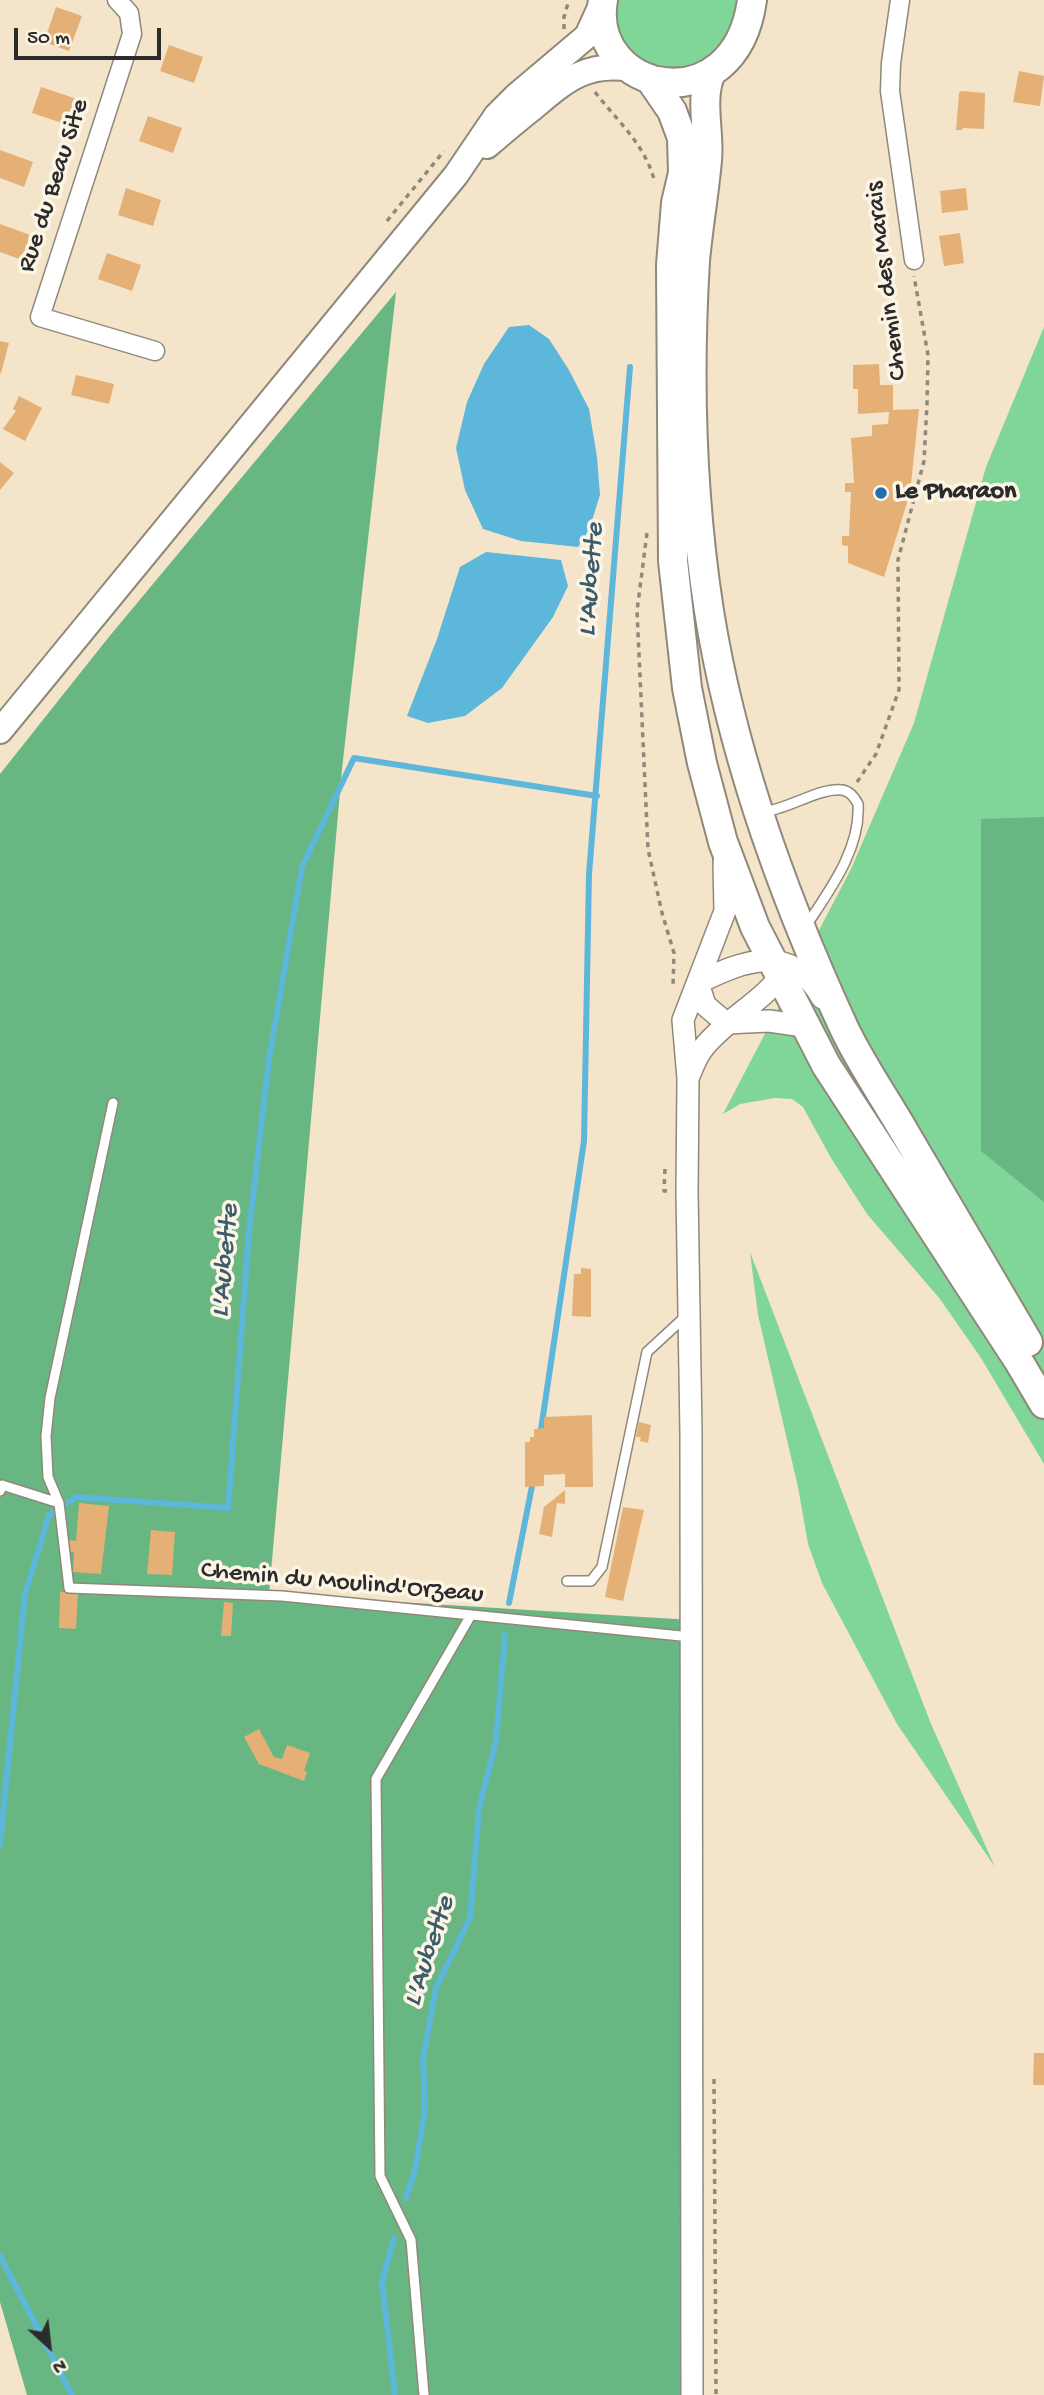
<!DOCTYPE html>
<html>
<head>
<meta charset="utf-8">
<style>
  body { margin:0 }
  #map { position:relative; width:1044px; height:2395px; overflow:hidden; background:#f4e4c9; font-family:"Gochi Hand",sans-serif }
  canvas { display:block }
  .north { position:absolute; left:14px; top:2311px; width:70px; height:70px; -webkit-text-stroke:5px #fcf5e5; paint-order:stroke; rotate:153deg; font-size:19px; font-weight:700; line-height:28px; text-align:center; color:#2b2b2b }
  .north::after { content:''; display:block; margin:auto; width:24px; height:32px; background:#2b2b2b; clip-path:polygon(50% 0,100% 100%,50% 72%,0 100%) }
  .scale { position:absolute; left:14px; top:28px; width:147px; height:32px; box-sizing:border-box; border:4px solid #2b2b2b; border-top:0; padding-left:9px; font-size:21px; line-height:24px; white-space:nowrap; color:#2b2b2b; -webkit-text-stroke:5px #fcf5e5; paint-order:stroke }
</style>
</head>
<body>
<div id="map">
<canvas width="1044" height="2395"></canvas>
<div class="north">N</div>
<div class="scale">50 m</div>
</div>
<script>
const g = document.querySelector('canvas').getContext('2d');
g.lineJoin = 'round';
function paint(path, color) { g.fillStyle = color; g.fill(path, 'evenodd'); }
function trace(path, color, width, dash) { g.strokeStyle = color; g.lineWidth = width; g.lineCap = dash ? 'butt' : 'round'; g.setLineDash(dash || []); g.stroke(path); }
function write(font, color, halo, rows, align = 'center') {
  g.font = font + ' "Gochi Hand",sans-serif'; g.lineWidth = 7; g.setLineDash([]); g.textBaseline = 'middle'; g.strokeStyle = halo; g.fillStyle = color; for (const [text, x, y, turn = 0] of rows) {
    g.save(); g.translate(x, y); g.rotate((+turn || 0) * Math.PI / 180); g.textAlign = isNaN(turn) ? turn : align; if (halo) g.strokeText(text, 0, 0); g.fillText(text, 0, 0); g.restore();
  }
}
paint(new Path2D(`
  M615,0H739C733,19 729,40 714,54C681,84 623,66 614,22C613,15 615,7 615,0Z
  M1044,327V1464L981,1358L940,1299L867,1214L831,1158L803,1107L792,1099L775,1098L740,1104L723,1114L851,869L914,723L986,467Z
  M750,1252L931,1724L995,1867L897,1724L822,1583L808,1544L798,1487L758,1315Z`), '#80d599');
paint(new Path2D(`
  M396,292L342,769L269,1594L691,1620L685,2395H27L0,2302V774L108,638Z
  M1044,817V1202L981,1151V819Z`), '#68b681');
paint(new Path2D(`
  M529,325L549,339L569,370L589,409L597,457L600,495L589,530L578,547L521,541L483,529L465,490L456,448L467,402L484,364L509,327Z
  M486,552L561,560L568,586L553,617L502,688L465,716L428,723L407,716L437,639L460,567Z`), '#5db7db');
trace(new Path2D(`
  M540,1436L584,1141L589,874L630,367
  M509,1603L533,1481
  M0,1844L25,1594L49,1515L76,1497L228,1508L249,1231L269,1059L302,867L354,758L597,796
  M406,2198L415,2170L425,2109L423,2058L436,1988L470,1918L479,1809L496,1741L505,1635
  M394,2239L382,2281L395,2395
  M0,2256L72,2395`), '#5db7db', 6);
paint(new Path2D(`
  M56,7L82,16L69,51L44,42Z
  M169,45L203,57L194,83L160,71Z
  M1019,71L1044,76L1040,106L1013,102Z
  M41,87L77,99L68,125L32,113Z
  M961,91L985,93L984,129L963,128L962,130H956L959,93Z
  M148,116L182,128L173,153L139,141Z
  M0,150L33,162L24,187L0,178Z
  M126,188L161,200L153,226L118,215Z
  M966,188L968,210L942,213L940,191Z
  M0,224L30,235L22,260L0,252Z
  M960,233L964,263L944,266L939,236Z
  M107,253L141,265L132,291L98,279Z
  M0,341L9,343L1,373H0Z
  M879,364L880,385H893V410L919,409L910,493L884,577L848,563V546L842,545V536H849L851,492H845V483H854L851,438L872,436V425L888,424L889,412L858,414V389H853V365Z
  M76,375L114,384L109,404L71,395Z
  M19,396L42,408L25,441L3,429L16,411L13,409Z
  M0,462L14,473L0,490Z
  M581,1268L591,1269V1317L572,1316L574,1274H581Z
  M592,1415L593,1487H565V1474L544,1475V1486L525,1487V1442H530V1437H534V1429L544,1428V1417Z
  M639,1422L651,1425L648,1443L640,1441L641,1437H636Z
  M565,1490V1504L557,1503L552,1537L539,1534L544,1507Z
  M79,1503L109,1506L101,1574L73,1572L74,1552H66L67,1540L76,1541Z
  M623,1507L644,1510L623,1601L605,1597Z
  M151,1530L175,1532L172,1575L147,1574Z
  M60,1592H78L76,1629L59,1628Z
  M224,1602L233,1603L231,1636H221Z
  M259,1729L274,1757L282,1759L287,1745L310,1753L304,1771L307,1772L304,1781L259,1764L244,1737Z
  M1034,2053H1044V2085H1033Z`), '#e4b076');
const service = new Path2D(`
  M762,812C787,810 820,787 842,790C850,791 855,798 858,804C861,849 829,891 806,926
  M0,1491L2,1485L59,1503L69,1588L282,1596L691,1637
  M59,1503L48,1477L46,1436L50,1398L113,1103
  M567,1581H591L602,1567L647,1352L686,1316
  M424,2395L411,2240L380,2176L376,1779L471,1615`);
const minor = new Path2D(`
  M117,0L129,13L132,34L40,317L155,351
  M900,0L891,63L890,91L914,260`);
const tertiary = new Path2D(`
  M804,1026L769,1021L726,1023L705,1005L698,983C744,960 791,942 822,998
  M689,1076C693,1066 697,1055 704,1047C729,1016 766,1001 787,967
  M692,2395L691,1433L687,1192L688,1078L683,1020L725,911L724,862`);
const secondary = new Path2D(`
  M487,146C501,134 515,122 529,111C563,83 584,61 631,69
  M0,731L456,175L496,116L516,96L587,36L603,1`);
const primary = new Path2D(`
  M603,0C587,93 735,126 752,0
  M711,73C699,99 710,133 707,160C704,194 698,227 695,261C688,378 691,495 709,611C732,755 783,896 844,1028C861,1064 885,1098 905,1133C946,1203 987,1273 1028,1342
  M650,79L672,111L682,138L683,173L676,203L671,265L673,561L687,688L702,763L723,842L755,927L826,1065L1018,1360L1044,1404`);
trace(service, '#90887a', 12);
trace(minor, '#90887a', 21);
trace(tertiary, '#90887a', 24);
trace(secondary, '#90887a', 28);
trace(primary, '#90887a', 32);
trace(new Path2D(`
  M564,29V17L569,0
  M595,92C618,122 646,145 655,183
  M387,221L444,151
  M647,533L637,611L648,849L662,913L674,953L673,987
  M857,782L876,754L899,690L898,560L924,461L927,404L928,355L914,276
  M665,1169L664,1191H669
  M714,2079L716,2395`), '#90887a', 3.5, [5, 5]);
trace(service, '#fff', 9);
trace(minor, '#fff', 18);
trace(tertiary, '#fff', 21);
trace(secondary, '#fff', 24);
trace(primary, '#fff', 28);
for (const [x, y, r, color] of [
  [881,493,7,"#1f6fb2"]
]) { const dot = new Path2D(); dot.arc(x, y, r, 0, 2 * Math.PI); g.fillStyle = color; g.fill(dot); trace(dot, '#fcf5e5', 2.5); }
write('26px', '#2b2b2b', '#fcf5e5', [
  ["Rue du Beau Site",55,186,-72],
  ["Chemin des Marais",888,281,-97],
  ["Chemin du Moulind'Orzeau",342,1584,5]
]);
write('bold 26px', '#2b2b2b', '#fcf5e5', [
  ["Le Pharaon",895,493]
], 'left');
write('italic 28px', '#3c5c69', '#fcf5e5', [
  ["L'Aubette",593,580,-86],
  ["L'Aubette",227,1261,-85],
  ["L'Aubette",431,1952,-72]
]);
</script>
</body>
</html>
